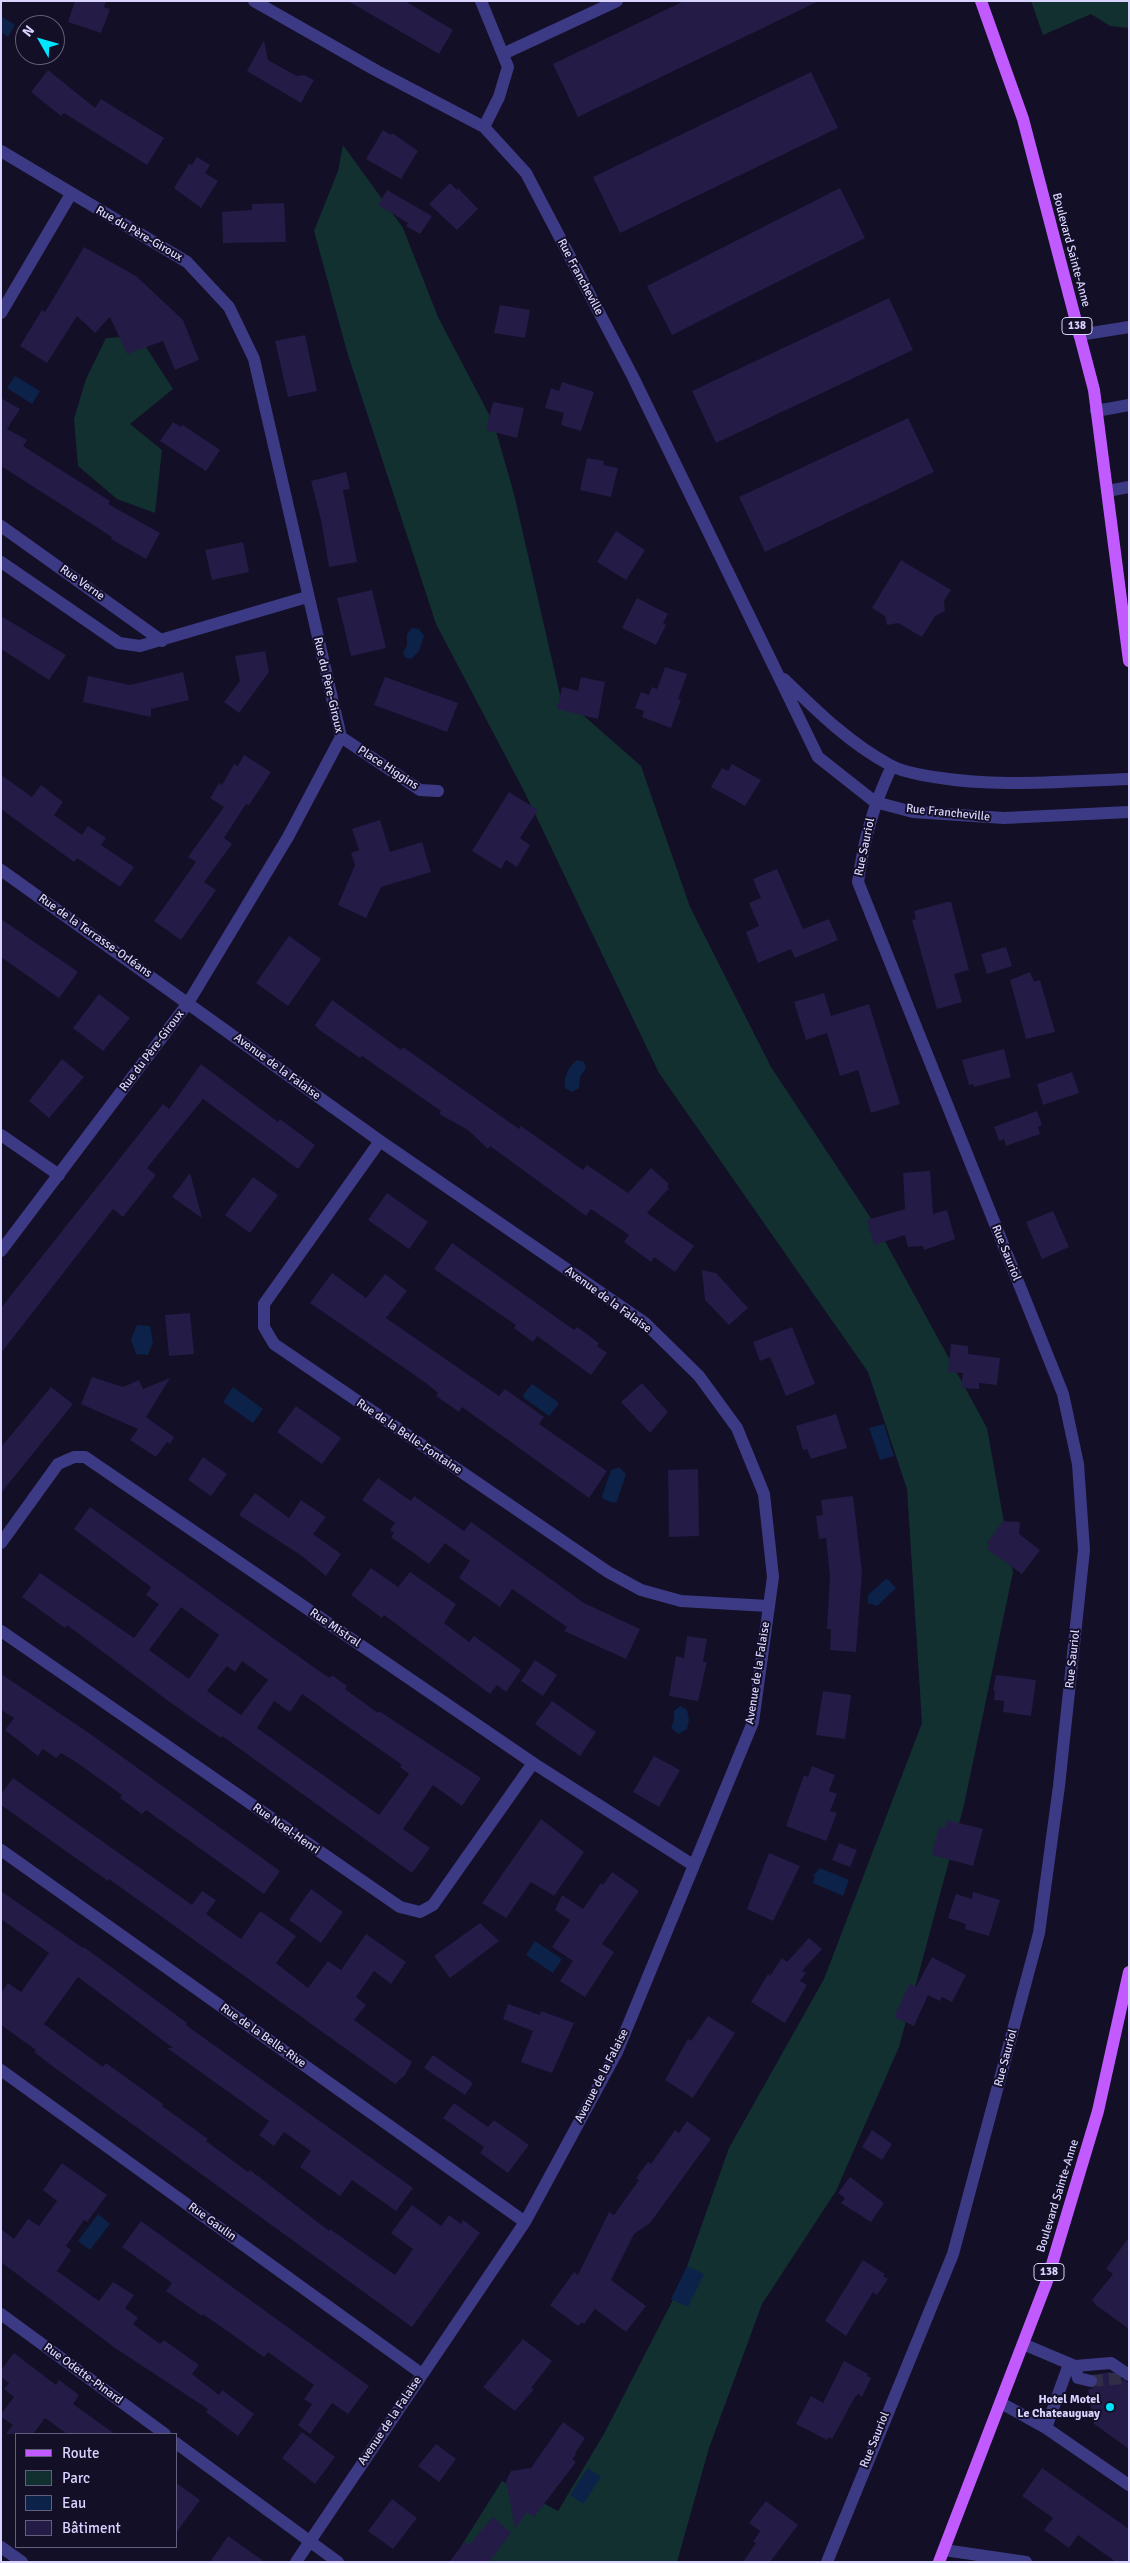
<!DOCTYPE html>
<html>
<head>
<meta charset="utf-8">
<style>
  body { margin:0 }
  #map { position:relative; width:1130px; height:2563px; overflow:hidden; background:#130f26; font-family:Signika,sans-serif }
  canvas { display:block }
  .frame { position:absolute; inset:0; border:2px solid #d9d4ff; pointer-events:none }
  .legend { position:absolute; left:15px; top:2433px; width:162px; height:115px; box-sizing:border-box; background:#130f26; border:1px solid #625e7d; margin:0; padding:6px 9px; list-style:none; font-size:15px; color:#d9d4ff }
  .legend li { display:flex; align-items:center; gap:10px; height:25px }
  .legend b { width:25px; border:1px solid #625e7d }
  .north { position:absolute; left:15px; top:15px; width:50px; height:50px; box-sizing:border-box; background:#130f26; border:1px solid #625e7d; border-radius:50%; rotate:308deg; font-size:14px; font-weight:700; line-height:20px; text-align:center; color:#d9d4ff }
  .north::after { content:''; display:block; margin:auto; width:18px; height:22px; background:#00e5ff; clip-path:polygon(50% 0,100% 100%,50% 72%,0 100%) }
</style>
</head>
<body>
<div id="map">
<canvas width="1130" height="2563"></canvas>
<div class="frame"></div>
<ul class="legend">
<li><b style="height:6px;background:#c25bff"></b>Route</li>
<li><b style="height:14px;background:#12302f"></b>Parc</li>
<li><b style="height:14px;background:#0c2248"></b>Eau</li>
<li><b style="height:14px;background:#241b47"></b>Bâtiment</li>
</ul>
<div class="north">N</div>
</div>
<script>
const g = document.querySelector('canvas').getContext('2d');
g.lineJoin = 'round';
function paint(path, color) { g.fillStyle = color; g.fill(path, 'evenodd'); }
function trace(path, color, width, dash) { g.strokeStyle = color; g.lineWidth = width; g.lineCap = dash ? 'butt' : 'round'; g.setLineDash(dash || []); g.stroke(path); }
function write(font, color, halo, rows, align = 'center') {
  g.font = font + ' Signika,sans-serif'; g.lineWidth = 4; g.setLineDash([]); g.textBaseline = 'middle'; g.strokeStyle = halo; g.fillStyle = color; for (const [text, x, y, turn = 0] of rows) {
    g.save(); g.translate(x, y); g.rotate((+turn || 0) * Math.PI / 180); g.textAlign = isNaN(turn) ? turn : align; if (halo) g.strokeText(text, 0, 0); g.fillText(text, 0, 0); g.restore();
  }
}
paint(new Path2D(`
  M1031,1H1129V28L1110,26L1091,14L1043,35Z
  M343,145L403,228L438,317L494,424L514,494L560,695L641,766L690,907L771,1067L880,1232L987,1428L1013,1572L964,1805L899,2047L836,2191L762,2304L709,2448L677,2562H451L502,2481L558,2511L605,2432L680,2286L729,2148L824,1979L922,1723L907,1489L868,1372L659,1073L525,793L436,624L348,355L314,231L338,171Z
  M139,336L173,389L130,424L162,450L155,513L117,499L78,466L74,419L86,379L106,338Z`), '#12302f');
paint(new Path2D(`
  M1,16L15,25L8,37L1,32Z
  M15,376L40,391L32,404L7,388Z
  M412,628L419,629L424,636L419,651L411,659L405,657L403,653L407,645V634Z
  M577,1060L584,1062L586,1068L580,1077L579,1088L572,1092L565,1088C563,1078 569,1066 577,1060Z
  M137,1325L150,1326L153,1342L148,1355L136,1354L131,1339Z
  M532,1384L558,1402V1405L549,1416L524,1398L523,1395Z
  M233,1387L263,1409L253,1423L223,1402Z
  M884,1424L894,1456L880,1460L869,1428Z
  M619,1467L626,1474L617,1501L614,1503L603,1499L602,1496L611,1470Z
  M886,1579L889,1580L896,1588L877,1606L868,1603V1595Z
  M680,1706L687,1710L689,1720L687,1729L678,1734L671,1728L674,1720V1711Z
  M820,1868L849,1880L843,1896L813,1883L815,1877L813,1876Z
  M535,1941L562,1959L553,1973L526,1955Z
  M98,2214L110,2224L90,2250L78,2241Z
  M687,2266L704,2274L688,2307L671,2299Z
  M588,2468L601,2477L583,2504L570,2495Z`), '#0c2248');
paint(new Path2D(`
  M75,1H106L104,7L110,9L101,33L68,22Z
  M348,1H405L453,30L439,54Z
  M684,1H819L578,117L553,64Z
  M264,40L268,60L297,76L304,75L314,80L301,103L247,71Z
  M48,70L95,108L101,99L164,138L147,165L64,113L61,116L31,92Z
  M811,72L838,128L620,233L593,177Z
  M383,130L391,135L392,133L418,151L401,179L366,159Z
  M197,157L210,165L205,173L218,181L201,208L174,188L189,164L192,165Z
  M450,183L457,190L458,188L478,209L457,230L429,204Z
  M840,188L865,238L672,335L647,286Z
  M387,190L432,216L420,234L406,226L408,223L378,205Z
  M284,203L286,242L223,243L222,212L252,210V204Z
  M84,247L136,276L183,320L199,360L175,370L163,341L127,354L110,317L95,333L77,316L47,363L20,346L42,310L45,312Z
  M889,298L913,350L716,443L692,391Z
  M500,305L530,310L525,338L494,333Z
  M305,335L317,391L288,397L275,341Z
  M562,382L594,392L581,431L561,425L564,413L545,408L551,388L559,391Z
  M1,398L20,409L7,429L27,440L23,446L110,501L108,504L160,533L146,559L111,539L112,537L1,466Z
  M493,402L524,408L517,438L486,430Z
  M908,418L934,472L765,552L739,497Z
  M173,422L181,427L183,425L220,450L206,471L160,441Z
  M587,458L604,461L603,465L618,468L611,497L580,490Z
  M346,472L350,489L343,490L357,562L329,567L321,520L311,481Z
  M616,531L645,550L626,580L597,562Z
  M243,542L249,572L212,580L205,550Z
  M901,560L951,590L944,601L945,611L935,616L922,637L898,623L887,625L885,616L872,608Z
  M372,590L386,648L351,656L337,598Z
  M637,598L668,614L663,623L666,625L656,645L622,628Z
  M1,616L66,655L49,680L1,649Z
  M265,651L269,672L239,713L224,702L240,681L235,656Z
  M665,667L687,674L678,699L681,700L671,728L642,717L644,711L635,708L641,692L649,695L652,687L657,689Z
  M183,672L189,700L151,709V717L83,702L88,676L130,685Z
  M385,677L458,703L447,732L374,705Z
  M581,677L605,682L598,719L557,709L562,687L578,691Z
  M244,755L271,772L249,805L246,804L224,838L232,844L204,882L216,890L181,940L154,921L196,862L188,857L224,807L210,798L219,783L222,785L234,764L238,766Z
  M732,764L761,780L745,806L711,787L722,768L728,771Z
  M1,775L32,797L41,785L63,802L54,815L82,835L88,826L106,838L101,845L134,867L120,887L77,858L74,862L1,809Z
  M509,792L538,810L520,838L530,845L517,867L506,860L501,869L472,851Z
  M380,820L390,852L422,842L431,872L381,887L366,918L338,905L355,865L351,853L359,850L352,829Z
  M777,869L803,929L829,919L838,940L795,958L791,949L758,963L746,932L759,926L749,903L761,898L753,879Z
  M947,902H951L969,970L954,974L962,1002L937,1009L912,920L916,919L914,911Z
  M1,919L78,972L59,998L1,957Z
  M289,936L321,959L288,1006L256,983Z
  M1006,947L1012,966L987,974L981,954Z
  M1030,972L1034,982L1040,980L1055,1032L1026,1039L1010,980Z
  M824,993L831,1016L869,1004L900,1104L871,1113L858,1070L840,1076L827,1033L806,1040L794,1002Z
  M99,994L130,1018L103,1051L73,1028Z
  M332,1000L401,1050L403,1047L519,1129L521,1126L583,1170L587,1165L628,1193L651,1168L669,1184L667,1186L669,1188L647,1213L694,1246L675,1272L654,1257L651,1262L624,1242L629,1235L591,1209L586,1216L490,1146L488,1149L468,1130L439,1114L441,1111L362,1056L360,1058L318,1029L315,1025Z
  M1004,1049L1011,1077L974,1087L973,1084L969,1085L962,1060Z
  M62,1059L84,1077L49,1118L29,1101Z
  M201,1064L278,1122L280,1119L315,1145L298,1169L203,1099L147,1168L156,1175L123,1217L113,1209L1,1353V1308L163,1104L169,1109Z
  M1072,1072L1079,1093L1043,1105L1037,1084Z
  M1037,1111L1042,1125L1038,1127L1040,1134L1006,1146L1004,1139L999,1141L994,1127Z
  M930,1171L933,1214L947,1210L955,1239L924,1250L923,1246L908,1247L905,1235L874,1245L867,1220L905,1209L903,1173Z
  M190,1173L202,1218L172,1197Z
  M253,1177L278,1195L250,1233L225,1215Z
  M387,1193L428,1222L409,1249L368,1220Z
  M1053,1211L1069,1247L1042,1259L1026,1222Z
  M452,1243L574,1330L577,1327L599,1343L597,1346L607,1353L591,1375L537,1336L533,1342L514,1328L516,1325L434,1269Z
  M702,1270L716,1273L748,1308L729,1325L705,1300Z
  M332,1273L366,1298L385,1274L407,1291L386,1318L499,1396L505,1389L544,1417L539,1424L607,1471L589,1498L462,1407L459,1412L436,1396L438,1393L426,1383L310,1303Z
  M190,1313L194,1354L169,1356L165,1315Z
  M792,1327L815,1384L786,1396L770,1357L760,1361L753,1342Z
  M951,1344L968,1346V1354L1000,1358L997,1385L979,1383V1389L961,1388L963,1373L948,1372Z
  M92,1377L123,1387L139,1380L143,1389L170,1378L146,1417L174,1437L170,1444L167,1442L156,1457L130,1440L138,1429L81,1404Z
  M642,1383L668,1412L650,1433L621,1402Z
  M51,1387L73,1404L1,1493V1447Z
  M296,1406L341,1438L322,1464L277,1432Z
  M836,1414L847,1448L811,1459L807,1449L803,1450L796,1426Z
  M203,1457L227,1474L211,1496L188,1480Z
  M698,1469L699,1536L669,1537L668,1470Z
  M378,1478L411,1501L414,1496L464,1531L471,1522L584,1603L640,1629L626,1659L564,1631L567,1627L512,1589L500,1607L459,1578L470,1561L445,1543L429,1564L391,1537L394,1533L390,1530L395,1523L362,1500Z
  M255,1493L289,1518L301,1500L326,1517L313,1534L341,1554L326,1576L302,1556L239,1515Z
  M853,1496L862,1572L856,1652L830,1650L831,1629H827L830,1577L826,1538L819,1539L816,1516L823,1515L821,1500Z
  M90,1507L319,1671L330,1678L332,1675L347,1686L345,1689L378,1713L379,1711L481,1778L462,1806L433,1785L403,1829L430,1848L412,1873L222,1736L221,1738L171,1703L67,1625L65,1628L22,1597L40,1573L134,1638L159,1604L146,1595L151,1587L74,1529ZM181,1607L219,1635L189,1679L149,1650ZM242,1661L268,1680L241,1715L207,1691L227,1666L235,1672ZM302,1694L402,1765L400,1767L409,1774L379,1815L257,1728L274,1701L290,1712Z
  M1003,1521L1020,1522L1019,1534L1040,1550L1022,1574L987,1549L990,1545L987,1543Z
  M371,1568L398,1587L410,1572L456,1604L444,1623L469,1642L474,1636L521,1670L506,1692L497,1685L490,1694L384,1615L382,1618L351,1595Z
  M687,1636L707,1639L703,1662H707L698,1701L669,1696L676,1656L684,1658Z
  M535,1660L557,1675L543,1696L521,1681Z
  M1,1674L89,1733L280,1871L264,1894L146,1810L142,1814L120,1798L122,1795L76,1762L61,1753L56,1758L43,1749L38,1756L5,1730L14,1718L1,1710Z
  M996,1675L1036,1680L1031,1716L1003,1712L1004,1701L994,1700L995,1691H993Z
  M823,1691L851,1695L845,1739L816,1735Z
  M552,1701L596,1732L580,1756L535,1724Z
  M654,1756L680,1770L659,1807L633,1792Z
  M812,1766L835,1775L829,1791L837,1794L830,1811L837,1813L826,1841L786,1826L804,1775L808,1777Z
  M13,1778L192,1905L202,1891L216,1900L206,1914L241,1939L260,1911L296,1936L276,1963L308,1988L328,1961L341,1970L366,1934L406,1962L391,1984L374,1971L356,1997L366,2005L354,2020L412,2062L405,2075L395,2084L109,1879L108,1881L1,1805V1794Z
  M541,1819L584,1852L554,1896L531,1882L506,1918L482,1903Z
  M947,1820L983,1829L973,1866L932,1855L939,1827L945,1828Z
  M839,1843L857,1850L850,1867L832,1860Z
  M769,1853L800,1866L773,1921L747,1909Z
  M612,1872L639,1891L602,1944L614,1952L585,1997L560,1981L573,1961L552,1947L570,1920L555,1910L562,1895L583,1909L601,1883L603,1885Z
  M311,1889L343,1912L321,1943L289,1920Z
  M1,1891L83,1948L84,1947L187,2023L186,2025L413,2188L396,2211L352,2180L340,2196L300,2167L311,2151L284,2132L274,2146L259,2135L269,2121L167,2048H173L78,1977L44,2024L103,2067L106,2063L163,2104L162,2106L208,2139L206,2141L248,2172L250,2170L329,2231L330,2229L395,2275L413,2249L391,2233L412,2205L441,2226L449,2215L461,2224L463,2220L480,2233L412,2327L55,2068L34,2052L36,2050L1,2025V1993L8,1983L21,1992L49,1953L1,1919Z
  M973,1892L1000,1900L989,1936L965,1929L966,1924L948,1918L956,1894L972,1899Z
  M480,1923L499,1941L450,1978L434,1956Z
  M809,1938L822,1949L802,1971L806,1973L800,1981L807,1985L785,2023L751,2002L768,1974L770,1976L782,1958L787,1962Z
  M932,1957L966,1975L952,2002L942,1997L940,2001L928,1995L914,2026L894,2017L910,1983L916,1987Z
  M508,2004L540,2015L541,2011L574,2023L552,2073L521,2062L533,2031L503,2019Z
  M708,2016L735,2033L693,2098L665,2080L688,2039L691,2041Z
  M433,2055L473,2083L465,2095L424,2068Z
  M454,2103L488,2127L494,2120L529,2145L508,2173L480,2153L484,2147L443,2118Z
  M687,2121L711,2139L650,2223L634,2234L611,2280L646,2306L626,2332L595,2309L584,2324L582,2322L578,2326L550,2305L574,2272L578,2275L609,2212L614,2215L639,2180L636,2178L648,2162L651,2164L675,2130L679,2133Z
  M872,2130L892,2144L882,2160L862,2147Z
  M62,2163L107,2195L87,2222L84,2220L66,2246L71,2250L57,2271L99,2301L113,2282L134,2295L125,2308L138,2318L133,2324L160,2344L164,2340L199,2365L192,2374L219,2395L222,2390L254,2414L238,2436L206,2412L208,2409L115,2348L1,2262V2229L14,2239L28,2219L39,2226L57,2201L43,2190Z
  M850,2177L884,2203L871,2222L841,2203L845,2198L838,2193Z
  M141,2221L369,2386L348,2414L332,2403L310,2434L298,2425L312,2404L304,2399L314,2385L268,2352L264,2357L203,2314L202,2316L166,2291L172,2283L122,2247Z
  M1129,2237V2329L1096,2305L1092,2300L1113,2274L1106,2269Z
  M863,2260L885,2274L883,2276L888,2279L877,2295L873,2292L846,2336L825,2321Z
  M523,2339L552,2361L531,2388L534,2389L515,2411L483,2387Z
  M14,2353L56,2385L59,2380L79,2395L73,2404L115,2434H67L45,2418L33,2434H6L13,2425L1,2417V2414L14,2397L4,2389L9,2383L1,2377V2370Z
  M844,2361L868,2374L867,2376L871,2378L862,2397L858,2394L855,2397L832,2439L829,2437L827,2440L796,2424L811,2396L823,2403Z
  M1110,2372L1129,2383V2449L1094,2424L1088,2390L1097,2386L1099,2382L1097,2376L1099,2374Z
  M563,2422L585,2438L575,2453L576,2455L572,2459L576,2462L534,2517L527,2512L515,2528L506,2481L511,2471L531,2468Z
  M302,2432L335,2457L315,2484L282,2458Z
  M436,2444L456,2459L439,2482L418,2466Z
  M1042,2468L1129,2529V2562H1116L1078,2535L1069,2548L1044,2530L1053,2518L1022,2496Z
  M176,2483L200,2500L176,2533Z
  M392,2499L417,2518L393,2549L368,2531Z
  M766,2501L798,2525L770,2562H743L756,2543L753,2542L760,2531L749,2523Z
  M493,2517L511,2533L489,2562H449L465,2542L469,2545Z
  M228,2536L265,2562H210Z`), '#241b47');
trace(new Path2D(`
  M1091,2381L1123,2378`), '#312d47', 12, [12, 6]);
trace(new Path2D(`
  M254,1L377,71L484,127L526,173L633,377L818,757L875,802L913,812L1004,818L1129,812
  M481,1L508,67L499,97L484,127
  M503,54L617,1
  M1,151L187,262L229,307L254,359L341,737L288,837L188,1003L1,1251
  M1,313L71,194
  M1079,335L1129,327
  M1096,411L1129,405
  M1107,491L1129,487
  M1,526L162,641
  M1,562L119,643L140,646L307,597
  M784,679C817,711 849,743 890,765C903,772 920,775 934,777C999,788 1064,781 1129,779
  M341,737L420,790L438,791
  M1,870L380,1141L645,1323L699,1376L737,1428L764,1494L773,1577L753,1722L617,2052L525,2222L296,2562
  M1,1135L59,1175
  M380,1141L264,1304V1327L274,1344L608,1572L641,1590L681,1601L768,1606
  M1,1543L58,1464L74,1457H85L533,1763L693,1865
  M1,1631L400,1907L420,1912L433,1905L533,1763
  M1,1850L525,2222
  M1,2070L422,2374
  M1,2314L165,2434
  M1023,2344L1075,2366L1111,2363L1129,2375
  M1075,2366L1078,2378L1091,2381
  M1001,2403L1046,2428L1129,2485
  M1046,2428L1069,2364
  M176,2443L338,2562
  M1,2547L22,2562
  M944,2550L1026,2562
  M827,2562L953,2254L1039,1933L1059,1786L1084,1550L1078,1464L1063,1394L858,882C864,839 873,806 892,766`), '#3d3a85', 12);
trace(new Path2D(`
  M981,1L1023,119L1094,390L1129,661
  M939,2562L1047,2281L1098,2111L1129,1972`), '#c25bff', 12);
for (const [x, y, r, color] of [
  [1110,2407,5,"#00e5ff"]
]) { const dot = new Path2D(); dot.arc(x, y, r, 0, 2 * Math.PI); g.fillStyle = color; g.fill(dot); trace(dot, '#130f26', 2); }
for (const [x, y, w] of [
  [1077,326,30],
  [1049,2272,30]
]) { const box = new Path2D(); box.roundRect(x - w / 2, y - 8.5, w, 17, 4); g.fillStyle = '#130f26'; g.fill(box); trace(box, '#d9d4ff', 1); }
write('bold 11px', '#d9d4ff', null, [
  ["138",1077,326],
  ["138",1049,2272]
]);
write('12px', '#d9d4ff', '#130f26', [
  ["Rue du Père-Giroux",139,234,30],
  ["Boulevard Sainte-Anne",1071,250,75],
  ["Rue Francheville",580,277,62],
  ["Rue Verne",82,583,35],
  ["Rue du Père-Giroux",328,685,77],
  ["Place Higgins",388,768,33],
  ["Rue Francheville",948,813,6],
  ["Rue Sauriol",865,847,-78],
  ["Rue de la Terrasse-Orléans",95,936,35],
  ["Rue du Père-Giroux",152,1051,-53],
  ["Avenue de la Falaise",277,1067,36],
  ["Rue Sauriol",1006,1253,68],
  ["Avenue de la Falaise",608,1300,36],
  ["Rue de la Belle-Fontaine",409,1437,34],
  ["Rue Mistral",335,1628,34],
  ["Rue Sauriol",1073,1659,-84],
  ["Avenue de la Falaise",758,1673,-81],
  ["Rue Noel-Henri",286,1829,35],
  ["Rue de la Belle-Rive",263,2036,35],
  ["Rue Sauriol",1006,2058,-75],
  ["Avenue de la Falaise",602,2076,-63],
  ["Boulevard Sainte-Anne",1058,2196,-73],
  ["Rue Gaulin",212,2222,36],
  ["Rue Odette-Pinard",83,2374,36],
  ["Avenue de la Falaise",390,2421,-56],
  ["Rue Sauriol",875,2440,-68]
]);
write('bold 12px', '#d9d4ff', '#130f26', [
  ["Hotel Motel",1100,2400],
  ["Le Chateauguay",1100,2414]
], 'right');
</script>
</body>
</html>
